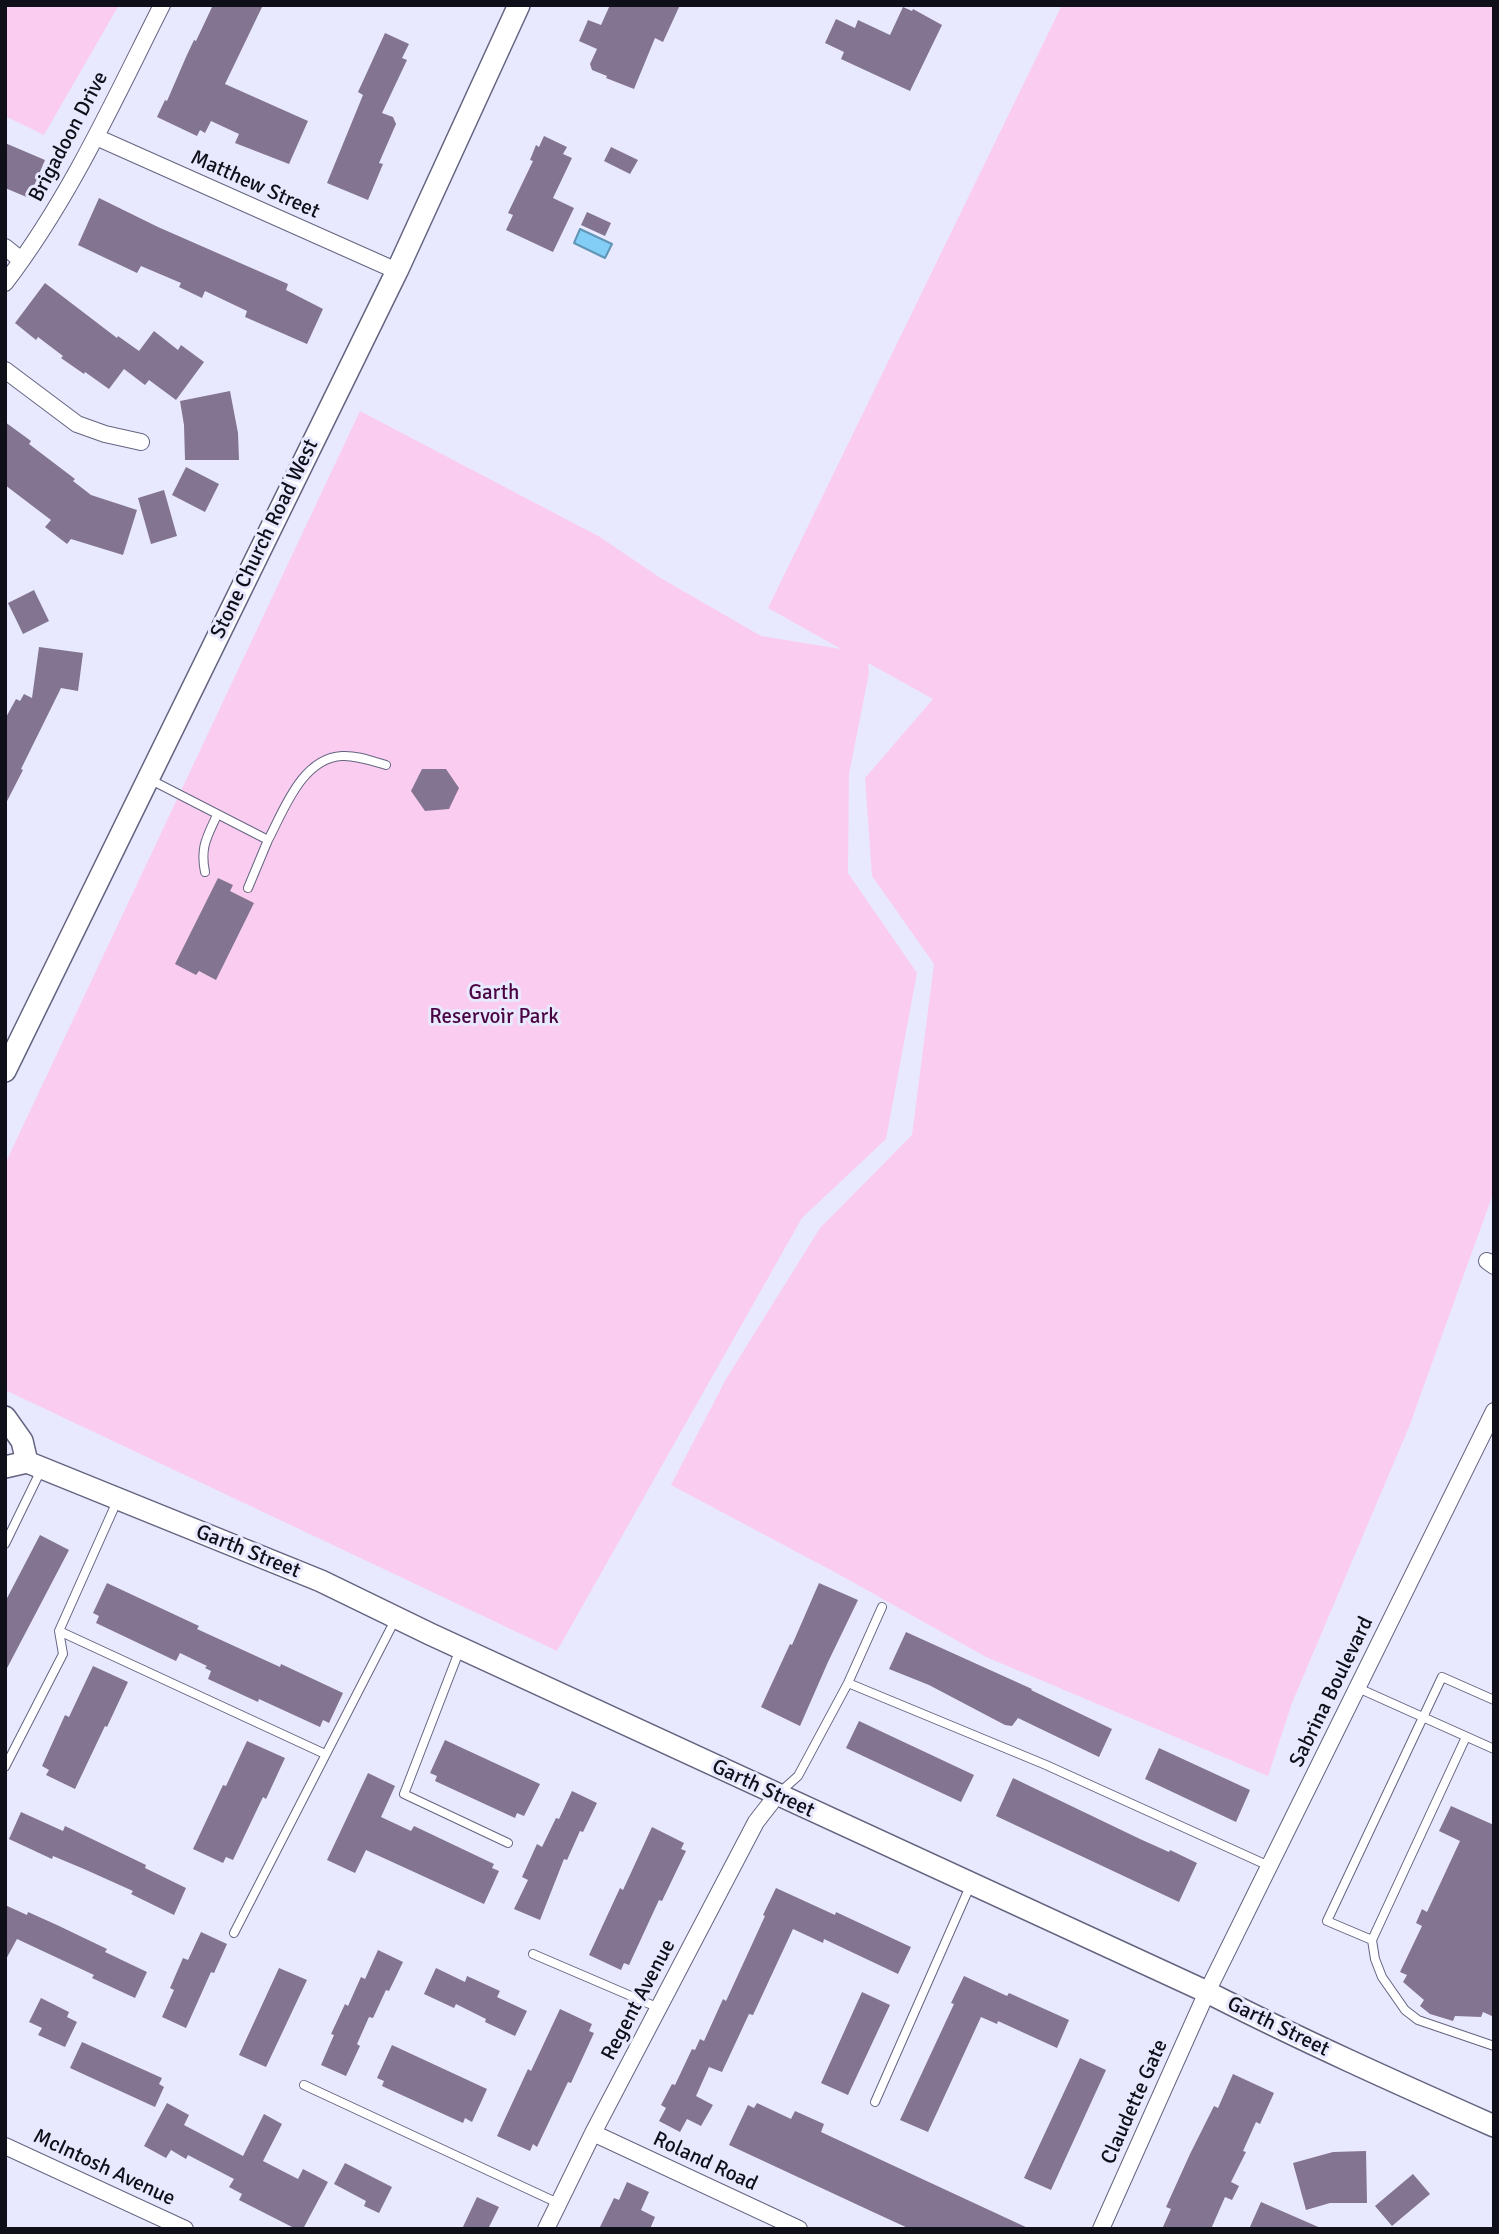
<!DOCTYPE html>
<html>
<head>
<meta charset="utf-8">
<style>
  body { margin:0 }
  #map { position:relative; width:1499px; height:2234px; overflow:hidden; background:#e8e9fe; font-family:Signika,sans-serif }
  canvas { display:block }
  .frame { position:absolute; inset:0; border:7px solid #0f0f1a; pointer-events:none }
</style>
</head>
<body>
<div id="map">
<canvas width="1499" height="2234"></canvas>
<div class="frame"></div>
</div>
<script>
const g = document.querySelector('canvas').getContext('2d');
g.lineJoin = 'round';
function paint(path, color) { g.fillStyle = color; g.fill(path, 'evenodd'); }
function trace(path, color, width, dash) { g.strokeStyle = color; g.lineWidth = width; g.lineCap = dash ? 'butt' : 'round'; g.setLineDash(dash || []); g.stroke(path); }
function write(font, color, halo, rows, align = 'center') {
  g.font = font + ' Signika,sans-serif'; g.lineWidth = 6; g.setLineDash([]); g.textBaseline = 'middle'; g.strokeStyle = halo; g.fillStyle = color; for (const [text, x, y, turn = 0] of rows) {
    g.save(); g.translate(x, y); g.rotate((+turn || 0) * Math.PI / 180); g.textAlign = isNaN(turn) ? turn : align; if (halo) g.strokeText(text, 0, 0); g.fillText(text, 0, 0); g.restore();
  }
}
paint(new Path2D(`
  M5,5H119L44,135L5,116Z
  M1062,5H1494V1191L1409,1427L1292,1703L1268,1776L986,1657L840,1575L671,1485L726,1379L820,1228L912,1135L934,964L872,876L865,778L933,699L868,663L869,673L849,774L848,873L917,973L886,1139L802,1218L557,1651L5,1390V1164L360,411L600,537L659,577L761,636L841,649L768,608Z`), '#facdf0');
const water = new Path2D(`
  M580,229L612,244L605,258L574,243Z`);
paint(water, '#82cef7');
trace(water, '#6095b5', 2);
paint(new Path2D(`
  M213,5H263L225,84L308,121L289,164L235,143L239,134L211,121L205,133L200,130L197,136L157,117L165,100L167,101L186,57L194,40L196,41Z
  M610,5H680L663,42L655,38L634,89L606,78L607,76L592,70L590,64L597,49L579,41L588,20L601,25Z
  M903,7L912,11L913,9L942,25L910,91L841,59L844,52L825,43L836,19L855,28L858,20L890,35Z
  M385,33L409,44L402,58L407,60L382,113L393,117L396,124L379,163L383,164L368,200L327,183L363,95L358,92Z
  M544,136L567,147L563,154L572,158L553,198L574,208L553,252L506,230L513,215L508,213L533,161L530,160L536,145L539,147Z
  M5,143L45,160L29,198L5,188Z
  M611,147L638,160L630,174L604,161Z
  M99,198L158,227L288,284L286,290L323,309L307,344L245,317L247,311L205,291L202,298L179,287L181,283L141,266L137,273L78,245Z
  M587,212L611,223L605,236L581,225Z
  M45,283L117,338L118,336L139,351L154,331L178,350L181,345L204,362L176,400L149,380L145,385L124,369L109,389L85,372L84,374L61,358L63,356L38,337L36,340L15,323Z
  M230,391L238,433L239,460H185L184,425L180,401Z
  M5,422L31,441L29,444L75,479L73,481L91,495L137,510L123,555L71,539L67,544L45,527L51,520L5,485Z
  M186,467L219,484L205,512L172,495Z
  M164,490L177,536L151,544L138,498Z
  M34,590L49,621L23,634L8,603Z
  M39,647L83,653L78,691L61,688L21,769L23,770L5,805V719L16,699L20,701L24,694L32,698Z
  M422,769H446L459,788L449,809L425,811L411,791Z
  M218,878L233,885L230,891L254,903L216,980L199,971L196,975L175,964Z
  M40,1535L69,1550L5,1672V1602Z
  M107,1583L199,1626L197,1629L280,1667L281,1664L343,1693L329,1723L323,1720L320,1727L259,1699L258,1702L208,1679L211,1671L205,1668L207,1666L180,1653L176,1661L96,1623L99,1616L93,1613Z
  M819,1583L858,1600L828,1662L800,1726L761,1707L790,1644L792,1645Z
  M906,1632L1032,1689L1031,1690L1112,1729L1099,1757L1018,1718L1012,1726L1005,1725L929,1685L889,1669Z
  M93,1666L128,1682L107,1727L105,1726L75,1789L46,1775L49,1770L42,1766L65,1715L69,1717Z
  M859,1721L974,1775L961,1802L846,1748Z
  M445,1740L540,1784L524,1816L517,1813L515,1818L435,1781L437,1776L430,1773Z
  M247,1741L285,1758L266,1799L263,1797L233,1860L226,1857L223,1863L193,1849L223,1785L226,1786Z
  M1159,1748L1250,1790L1236,1822L1145,1779Z
  M368,1773L395,1786L381,1817L411,1831L414,1826L494,1864L492,1868L499,1871L484,1904L366,1850L355,1873L327,1860Z
  M1013,1778L1140,1839L1169,1852L1170,1850L1197,1863L1179,1902L996,1816Z
  M572,1791L597,1803L583,1832L580,1831L567,1860L564,1859L540,1920L514,1909L528,1880L522,1877L537,1844L542,1847L556,1818L559,1819Z
  M1451,1806L1494,1825V2017L1483,2012L1481,2017L1455,2016L1453,2021L1430,2014L1420,2006L1424,2000L1403,1982L1407,1975L1400,1972L1422,1926L1416,1923L1422,1909L1427,1912L1460,1841L1439,1831Z
  M21,1812L63,1831L65,1826L146,1865L145,1868L186,1888L174,1915L131,1894L133,1891L84,1869L53,1856L52,1859L9,1839Z
  M652,1827L684,1843L681,1849L686,1851L662,1901L659,1900L629,1965L624,1963L621,1970L589,1955L620,1888L623,1890Z
  M776,1888L835,1915L836,1912L911,1947L898,1974L824,1939L823,1943L793,1929L753,2015L749,2014L722,2072L709,2067L696,2096L713,2105L701,2126L687,2119L680,2132L659,2121L666,2108L661,2105L672,2084L675,2085L692,2049L695,2050L700,2039L704,2041L723,1999L726,2001L765,1916L763,1915Z
  M5,1905L27,1915L28,1912L57,1925L107,1949L105,1952L147,1972L135,1998L92,1978L94,1975L17,1939L5,1961Z
  M201,1932L227,1944L214,1973L211,1972L186,2028L162,2017L174,1990L170,1988L183,1958L188,1960Z
  M378,1950L403,1962L389,1991L386,1990L373,2018L369,2017L357,2044L360,2046L346,2076L321,2065L334,2035L331,2034L345,2004L348,2006L361,1977L365,1979Z
  M279,1968L307,1980L266,2067L239,2055Z
  M436,1968L465,1982L467,1976L500,1991L497,1997L527,2011L515,2036L485,2022L486,2019L456,2004L454,2008L424,1994Z
  M964,1976L1007,1996L1009,1993L1069,2020L1057,2048L998,2021L997,2024L981,2017L928,2132L900,2120L954,2004L951,2003Z
  M862,1992L890,2005L848,2095L821,2083Z
  M41,1998L69,2012L67,2017L77,2022L65,2047L38,2035L42,2028L29,2022Z
  M560,2009L592,2024L589,2031L594,2033L571,2083L568,2082L537,2147L533,2144L530,2151L497,2136L528,2069L531,2071Z
  M82,2042L162,2078L159,2084L164,2087L155,2107L70,2068Z
  M392,2045L487,2089L472,2122L465,2118L463,2123L382,2086L384,2081L377,2078Z
  M1080,2058L1106,2070L1051,2190L1024,2178Z
  M1233,2074L1274,2093L1260,2124L1256,2122L1243,2151L1246,2152L1231,2182L1239,2186L1232,2200L1225,2197L1211,2229H1162L1171,2209L1166,2207L1190,2154L1214,2106L1218,2108Z
  M167,2103L189,2115L184,2125L243,2156L264,2114L282,2124L263,2161L298,2179L303,2169L328,2182L303,2229H296L239,2200L242,2194L229,2187L234,2179L188,2155L186,2159L171,2150L166,2158L144,2146Z
  M757,2103L791,2119L795,2111L824,2124L821,2132L1030,2229H910L873,2212L729,2145L748,2105L754,2108Z
  M1366,2151L1367,2203H1330L1306,2210L1293,2163L1333,2152Z
  M345,2163L392,2187L379,2213L364,2206L366,2201L334,2184Z
  M1413,2174L1430,2194L1392,2226L1375,2206Z
  M627,2182L649,2192L641,2210L655,2217L650,2229H599L614,2198L619,2200Z
  M477,2197L499,2207L488,2229H462Z
  M1261,2202L1323,2229H1249Z`), '#837491');
const lane = new Path2D(`
  M151,780L268,840C284,810 302,758 342,756C356,755 372,761 386,765
  M205,872C200,847 207,837 217,815
  M248,888L268,840
  M5,1544L42,1468
  M59,1631L325,1754
  M460,1649L404,1794L508,1843
  M848,1683L1046,1765L1269,1866
  M1358,1688L1494,1749
  M1466,1737L1372,1940L1327,1921L1442,1677L1494,1700
  M5,1767L63,1654L59,1631L118,1499
  M779,1793L798,1776L848,1683L882,1607
  M234,1933L396,1618
  M1372,1940L1375,1959L1382,1977L1405,2010L1418,2020L1494,2046
  M533,1954L659,2008
  M304,2085L560,2204
  M875,2102L971,1884`);
const street = new Path2D(`
  M96,137L397,271
  M5,247L21,260
  M5,283C70,198 114,100 162,5
  M5,370L77,424L105,434L141,442
  M1487,1261L1494,1266
  M593,2133L799,2229
  M5,2146L185,2229
  M546,2229L593,2133L756,1822L777,1795
  M1101,2229L1207,1992L1494,1411`);
const secondary = new Path2D(`
  M5,1071L397,271L519,5
  M5,1417L22,1441L27,1462
  M5,1467L27,1462L321,1581L430,1634L1207,1992C1301,2040 1397,2083 1494,2126`);
trace(lane, '#646482', 10);
trace(street, '#646482', 18);
trace(secondary, '#646482', 24);
trace(lane, '#fff', 8);
trace(street, '#fff', 16);
trace(secondary, '#fff', 21);
write('21px', '#0f0f1a', '#e8e9fe', [
  ["Brigadoon Drive",69,137,-62],
  ["Matthew Street",255,185,24],
  ["Stone Church Road West",265,539,-64],
  ["Garth Street",248,1552,22],
  ["Sabrina Boulevard",1332,1692,-64],
  ["Garth Street",763,1789,25],
  ["Regent Avenue",639,2000,-62],
  ["Garth Street",1278,2027,26],
  ["Claudette Gate",1135,2102,-66],
  ["Roland Road",705,2162,25],
  ["McIntosh Avenue",104,2168,25]
]);
write('21px', '#490441', '#e8e9fe', [
  ["Garth",494,993],
  ["Reservoir Park",494,1017]
]);
</script>
</body>
</html>
